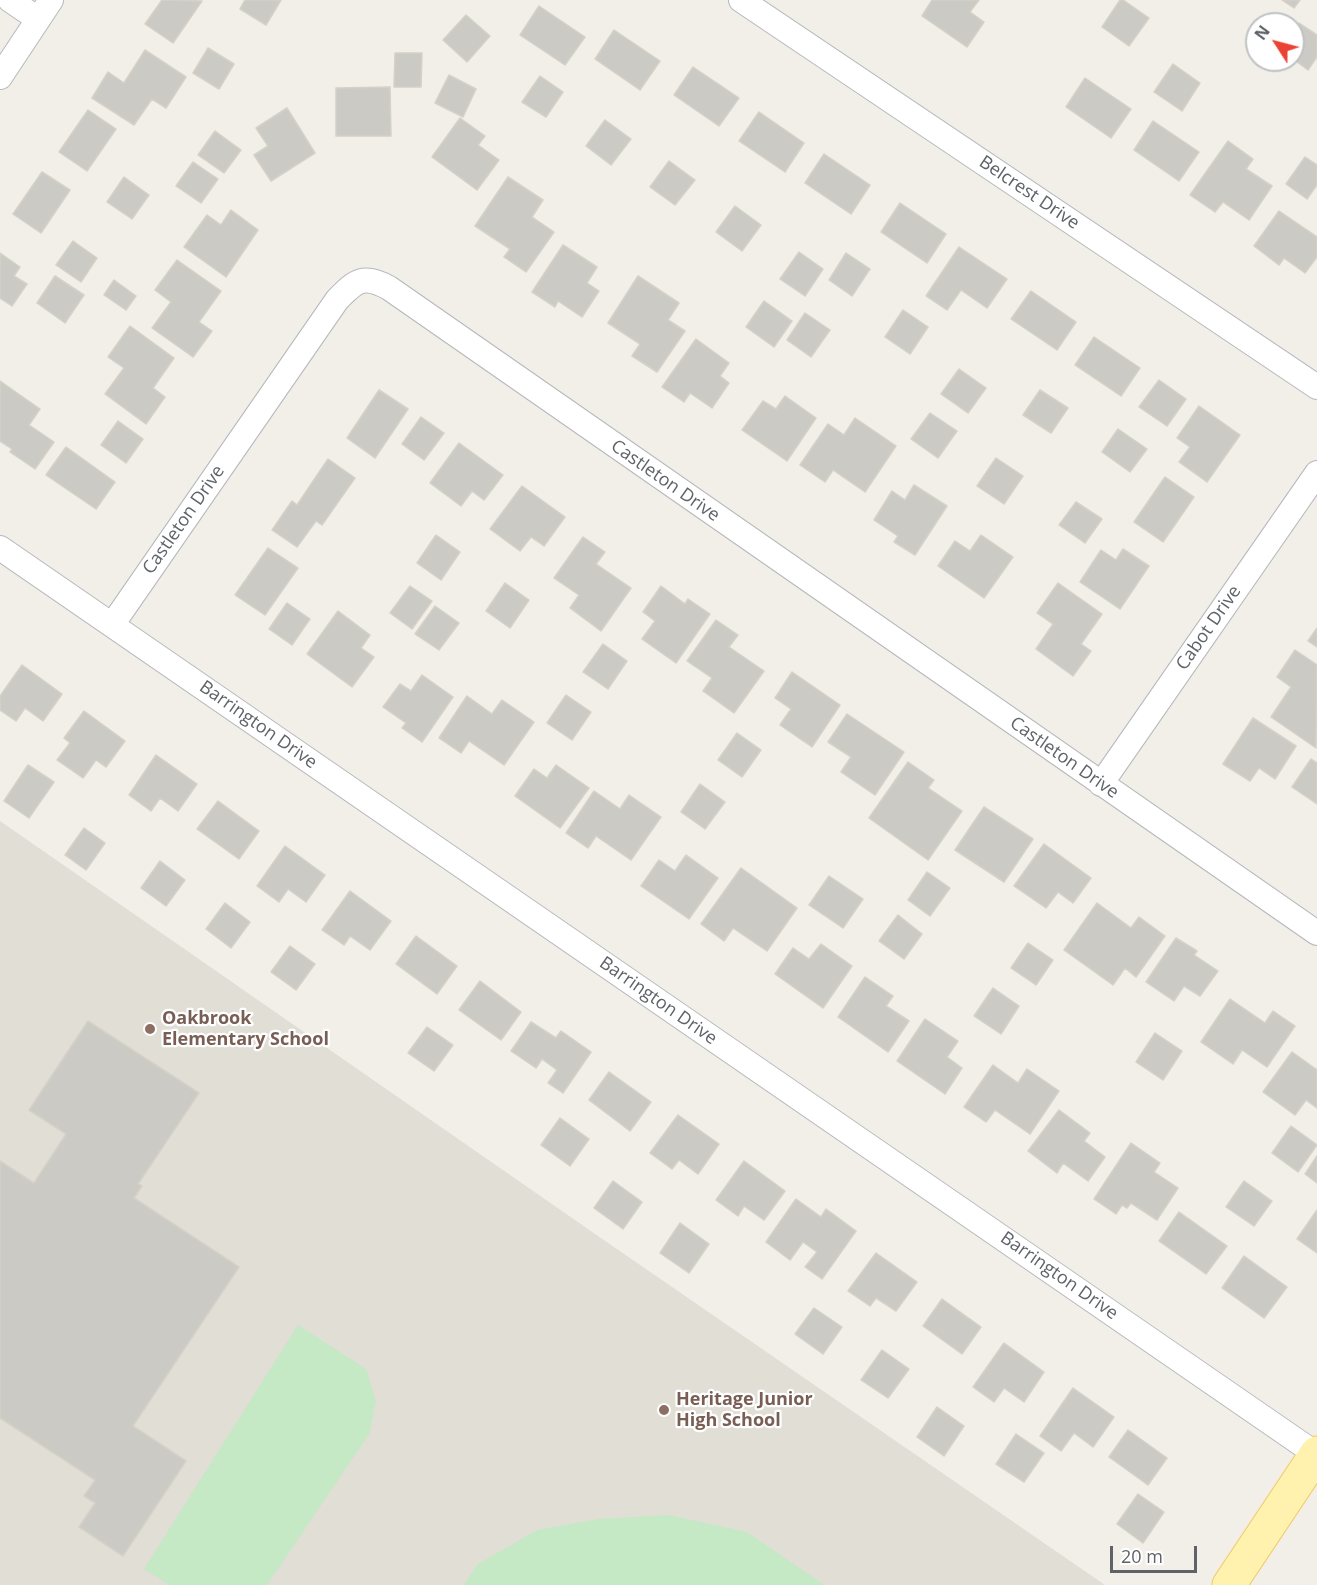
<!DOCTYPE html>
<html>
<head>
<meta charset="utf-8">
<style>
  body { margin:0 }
  #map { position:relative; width:1317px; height:1585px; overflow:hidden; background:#f1efe8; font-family:"Open Sans",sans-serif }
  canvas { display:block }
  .north { position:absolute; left:1245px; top:12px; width:60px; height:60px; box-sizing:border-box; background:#fff; border:2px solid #bfc1c3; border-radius:50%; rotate:306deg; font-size:16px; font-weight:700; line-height:24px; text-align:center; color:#5f6368 }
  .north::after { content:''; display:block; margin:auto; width:21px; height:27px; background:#ea4335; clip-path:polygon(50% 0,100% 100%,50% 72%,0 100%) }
  .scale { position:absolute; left:1110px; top:1546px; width:87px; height:27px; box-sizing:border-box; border:3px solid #5f6368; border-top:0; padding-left:8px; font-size:18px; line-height:21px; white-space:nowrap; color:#5f6368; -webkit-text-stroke:4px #fff; paint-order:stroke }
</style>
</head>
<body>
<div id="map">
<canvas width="1317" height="1585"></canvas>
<div class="north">N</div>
<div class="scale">20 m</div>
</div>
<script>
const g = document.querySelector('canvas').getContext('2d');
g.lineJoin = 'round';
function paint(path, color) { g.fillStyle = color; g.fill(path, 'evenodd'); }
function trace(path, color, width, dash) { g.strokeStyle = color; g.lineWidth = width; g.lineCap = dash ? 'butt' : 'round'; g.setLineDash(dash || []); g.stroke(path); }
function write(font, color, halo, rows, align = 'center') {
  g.font = font + ' "Open Sans",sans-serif'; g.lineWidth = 4.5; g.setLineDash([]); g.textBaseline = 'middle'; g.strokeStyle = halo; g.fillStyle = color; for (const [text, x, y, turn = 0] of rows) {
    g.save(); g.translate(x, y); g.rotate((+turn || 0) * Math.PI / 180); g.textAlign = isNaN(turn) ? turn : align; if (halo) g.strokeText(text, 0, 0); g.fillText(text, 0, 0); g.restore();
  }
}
paint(new Path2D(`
  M0,821L598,1236L1105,1585H0Z`), '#e1ded6');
paint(new Path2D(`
  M298,1325L366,1369L376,1401L369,1434L267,1585H169L144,1569Z
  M669,1515L747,1532L824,1585H464L478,1564L537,1530L598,1519Z`), '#c5e8c5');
const building = new Path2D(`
  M162,0L202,1L173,43L145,24Z
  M245,0H281L266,25L240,9Z
  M932,0H979L970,12L984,22L967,47L922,16Z
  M1120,0H1123L1149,18L1129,46L1102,27Z
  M1282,0H1300L1294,8Z
  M539,6L585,37L565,65L520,35Z
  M466,15L490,36L467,62L443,40Z
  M1299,23L1317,35V57L1308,70L1293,59V32Z
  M614,30L660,61L640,90L595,59Z
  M208,48L234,64L219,89L193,73Z
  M145,50L186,77L166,108L152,99L134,125L92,98L108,72L124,83Z
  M395,53H422L421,87H394Z
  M1173,64L1200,83L1182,111L1154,92Z
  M693,67L739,98L719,126L674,95Z
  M449,75L476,89L463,117L435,103Z
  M540,76L563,92L546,117L522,102Z
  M1085,78L1131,109L1111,138L1066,107Z
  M390,87L391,136H336V88Z
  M287,108L315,153L271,181L254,155L268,146L256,128Z
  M88,110L116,129L87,171L59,152Z
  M759,112L804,143L785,172L739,141Z
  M460,118L485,136L478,145L499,160L477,190L432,157Z
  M605,120L631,139L611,165L586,146Z
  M1153,121L1199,152L1179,181L1134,150Z
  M215,131L241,150L224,173L198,155Z
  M1228,141L1253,159L1246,169L1272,186L1249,220L1223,202L1215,212L1190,195Z
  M824,154L870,185L851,214L805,183Z
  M1305,157L1317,165V185L1307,199L1286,184Z
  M669,161L695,180L675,205L650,187Z
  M193,162L218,179L201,203L176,186Z
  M42,172L70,190L41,233L13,214Z
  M124,177L149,195L132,219L107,202Z
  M508,177L543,200L532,217L554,232L526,272L504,257L510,249L475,226Z
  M900,203L946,234L927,263L881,232Z
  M735,206L761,225L742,251L716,232Z
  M231,210L258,230L226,277L184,247L207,215L221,225Z
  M1279,211L1317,237V257L1305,273L1284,258L1279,265L1254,246Z
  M73,241L97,258L81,282L56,265Z
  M563,245L597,267L587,283L599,291L582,317L558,301L555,307L532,292Z
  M959,247L1007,279L987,308L961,290L947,310L926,296Z
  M799,252L823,269L805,296L780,279Z
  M0,253L20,267L14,276L27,284L12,306L0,298Z
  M846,253L870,269L852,296L829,280Z
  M177,260L221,291L199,322L212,331L193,357L152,328L171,302L155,290Z
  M55,276L84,295L65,323L37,303Z
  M638,276L679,303L668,320L685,331L657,372L632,356L640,344L608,323Z
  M114,280L136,296L126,310L104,295Z
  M1031,291L1076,322L1057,350L1011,319Z
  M764,301L792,321L774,347L746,327Z
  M903,310L928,327L910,354L885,337Z
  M805,313L830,330L811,357L787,340Z
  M130,326L174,358L153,388L165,397L146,424L105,394L124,368L108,357Z
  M1094,337L1140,368L1121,396L1075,365Z
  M696,339L729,363L720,376L729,383L712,408L690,393L684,402L662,387Z
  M959,369L986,388L968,413L941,394Z
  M1159,380L1186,399L1167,426L1139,407Z
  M0,381L40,409L29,425L54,442L35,469L10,452L12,449L0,441Z
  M379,390L408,409L375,458L347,438Z
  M1040,390L1068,408L1051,433L1023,415Z
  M785,396L816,418L787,461L742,430L763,401L776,409Z
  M1199,406L1240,435L1207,482L1179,462L1190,447L1177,438Z
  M930,413L957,431L938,458L911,439Z
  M421,417L444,433L424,460L402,444Z
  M855,418L896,446L865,492L833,470L825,482L800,465L828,424L844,435Z
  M118,421L143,439L126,463L101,445Z
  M1118,429L1147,449L1130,472L1102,452Z
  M459,443L503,475L484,500L472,491L461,506L430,483Z
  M66,447L115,482L96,509L46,475Z
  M996,458L1023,476L1004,504L977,486Z
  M328,459L355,478L322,525L316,521L297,547L272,530L292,501L297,505Z
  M1165,477L1194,497L1163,542L1134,522Z
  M914,485L947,506L915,555L894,542L898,536L874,520L892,491L905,500Z
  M522,486L565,517L544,546L531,537L520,551L490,529Z
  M1076,502L1102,519L1085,543L1059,525Z
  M436,535L460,552L441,580L417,563Z
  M981,535L1013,557L984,598L938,566L955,541L970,551Z
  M583,537L605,552L596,564L631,588L601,631L570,608L579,595L554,578Z
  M268,548L298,568L265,615L235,595Z
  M1123,549L1149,566L1120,609L1080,582L1101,550L1116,560Z
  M505,583L529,600L510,628L486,611Z
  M1058,583L1102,614L1081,644L1091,651L1073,676L1036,649L1053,624L1037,613Z
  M410,586L432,601L412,629L390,613Z
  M661,586L685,604L688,599L710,614L676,663L642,639L655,621L643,612Z
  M287,603L310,619L292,645L269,629Z
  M435,606L459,623L439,650L415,634Z
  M338,611L370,635L361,648L374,657L352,687L307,654Z
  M716,620L738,635L729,647L764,671L734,713L703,691L712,678L687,661Z
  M1317,628V647L1308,641Z
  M603,644L627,661L608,689L583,672Z
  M1295,650L1317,665L1316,748L1271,717L1291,687L1277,677Z
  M22,665L62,694L43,721L25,708L16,721L0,710V696Z
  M792,672L840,705L812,747L780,725L791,709L775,698Z
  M422,675L453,697L422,742L402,728L406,723L383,707L400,684L411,691Z
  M566,695L591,712L572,740L547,723Z
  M467,696L492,714L502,700L534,722L504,765L469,741L461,753L439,738Z
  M84,711L125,741L106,767L96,760L83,778L57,760L70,743L64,738Z
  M847,714L904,752L875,795L841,772L851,757L828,742Z
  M1253,718L1296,746L1275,779L1259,768L1250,781L1223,764Z
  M737,733L761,750L742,777L718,760Z
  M156,755L197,784L178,811L160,798L151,811L129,795Z
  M1311,759L1317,763V804L1292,787Z
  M908,762L934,780L928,788L962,811L928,860L869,818Z
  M28,765L54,782L29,818L4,801Z
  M556,765L589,788L560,828L515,796L534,769L547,778Z
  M700,784L725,802L705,829L681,812Z
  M594,791L620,809L629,795L661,817L631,860L596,836L588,848L566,833Z
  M218,801L259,831L239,859L197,829Z
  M984,807L1033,839L1004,882L955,850Z
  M84,828L105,843L86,870L65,855Z
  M1044,844L1091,878L1073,903L1058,892L1046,908L1014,886Z
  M285,846L325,875L306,902L288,889L279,902L257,886Z
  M686,855L718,878L689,919L641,886L659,860L675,871Z
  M160,861L185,880L166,906L141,888Z
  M741,868L797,908L767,951L733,928L724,941L701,924Z
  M927,872L950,888L930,916L908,900Z
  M829,876L863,899L843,928L809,905Z
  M350,891L391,921L370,950L350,936L344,945L322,930Z
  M225,903L250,922L231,948L206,929Z
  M1097,903L1131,928L1139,917L1165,936L1136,977L1125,968L1113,985L1064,950Z
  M898,915L922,934L904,959L879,941Z
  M416,936L457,966L437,994L396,964Z
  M1176,938L1197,951L1194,955L1218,971L1200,996L1184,986L1174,1001L1146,982Z
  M1028,943L1053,960L1036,985L1011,968Z
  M821,944L852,966L823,1008L775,974L793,948L809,959Z
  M290,946L315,964L296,990L271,972Z
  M865,977L893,996L886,1006L909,1021L888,1052L838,1017Z
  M480,981L521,1012L501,1040L459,1010Z
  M993,988L1019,1006L1001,1034L974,1016Z
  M1230,999L1265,1023L1273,1011L1295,1026L1267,1067L1242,1050L1233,1064L1201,1042Z
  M925,1019L958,1041L947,1057L962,1068L945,1094L897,1061Z
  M88,1021L199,1093L138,1184L142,1186L134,1198L239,1267L133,1426L186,1461L123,1556L79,1527L95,1503L84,1496L95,1480L0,1418V1161L34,1183L66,1134L29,1110Z
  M531,1022L556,1038L561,1031L591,1052L563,1093L548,1083L557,1070L542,1059L536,1068L511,1051Z
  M427,1027L453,1045L434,1071L408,1053Z
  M1155,1033L1182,1051L1163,1080L1136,1062Z
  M1292,1052L1317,1070V1108L1306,1100L1295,1115L1263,1092Z
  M993,1065L1018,1083L1027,1069L1059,1091L1030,1134L995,1110L986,1122L964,1107Z
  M609,1072L651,1102L630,1131L589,1100Z
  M1059,1110L1090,1133L1084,1141L1105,1157L1088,1181L1063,1163L1057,1173L1028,1151Z
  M678,1115L719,1144L698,1174L679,1160L672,1169L650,1153Z
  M560,1118L589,1139L570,1166L541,1145Z
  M1291,1126L1317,1145L1298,1172L1272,1153Z
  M1131,1143L1160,1163L1154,1172L1178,1188L1157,1220L1131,1203L1127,1208L1122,1205L1116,1214L1094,1199Z
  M1317,1156V1183L1305,1174Z
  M744,1161L785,1191L764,1220L744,1206L738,1216L716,1200Z
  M613,1181L642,1202L623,1229L594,1208Z
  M1244,1181L1272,1201L1254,1226L1226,1207Z
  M796,1199L821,1217L826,1209L856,1231L822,1279L805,1267L817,1252L803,1242L790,1260L766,1242Z
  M1317,1210V1253L1297,1239Z
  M1179,1212L1227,1246L1206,1274L1159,1241Z
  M680,1223L709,1244L689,1273L660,1253Z
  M876,1253L917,1282L896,1311L876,1298L870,1306L848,1291Z
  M1244,1256L1287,1287L1264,1318L1222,1288Z
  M942,1299L981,1327L962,1354L923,1326Z
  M814,1308L842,1327L823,1354L795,1334Z
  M1004,1343L1044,1372L1024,1402L1004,1388L994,1402L973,1387Z
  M882,1350L909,1369L888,1398L861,1380Z
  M1073,1388L1114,1417L1093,1447L1074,1433L1061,1451L1040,1436Z
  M937,1407L964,1426L944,1456L917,1437Z
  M1128,1430L1167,1458L1148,1485L1109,1457Z
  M1016,1434L1044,1453L1024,1482L996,1464Z
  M1138,1494L1164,1512L1143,1543L1117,1524Z`);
paint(building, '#cccac5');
trace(building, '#d6d1c6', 1.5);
const minor = new Path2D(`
  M10,0L38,19
  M741,0L1317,387
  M0,77L51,0
  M0,548L1316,1454
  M112,625L337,300C356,280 364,274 389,288L1317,933
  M1101,784L1317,473`);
const primary = new Path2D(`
  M1229,1585L1317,1453`);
trace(minor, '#b5b8bc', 26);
trace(primary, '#f2c960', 35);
trace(minor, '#fff', 24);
trace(primary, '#fff2af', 33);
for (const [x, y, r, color] of [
  [150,1029,6,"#8d6e63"],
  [664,1410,6,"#8d6e63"]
]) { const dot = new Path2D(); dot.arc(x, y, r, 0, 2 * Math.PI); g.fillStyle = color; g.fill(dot); trace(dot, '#fff', 2); }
write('18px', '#5f6368', '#fff', [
  ["Belcrest Drive",1029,193,34],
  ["Castleton Drive",665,481,35],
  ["Castleton Drive",184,520,-55],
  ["Cabot Drive",1209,628,-55],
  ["Barrington Drive",258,725,35],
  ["Castleton Drive",1064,758,35],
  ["Barrington Drive",658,1001,35],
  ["Barrington Drive",1059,1276,35]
]);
write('bold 18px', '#785e54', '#fff', [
  ["Oakbrook",162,1019],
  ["Elementary School",162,1040],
  ["Heritage Junior",676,1400],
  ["High School",676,1421]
], 'left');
</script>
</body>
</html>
